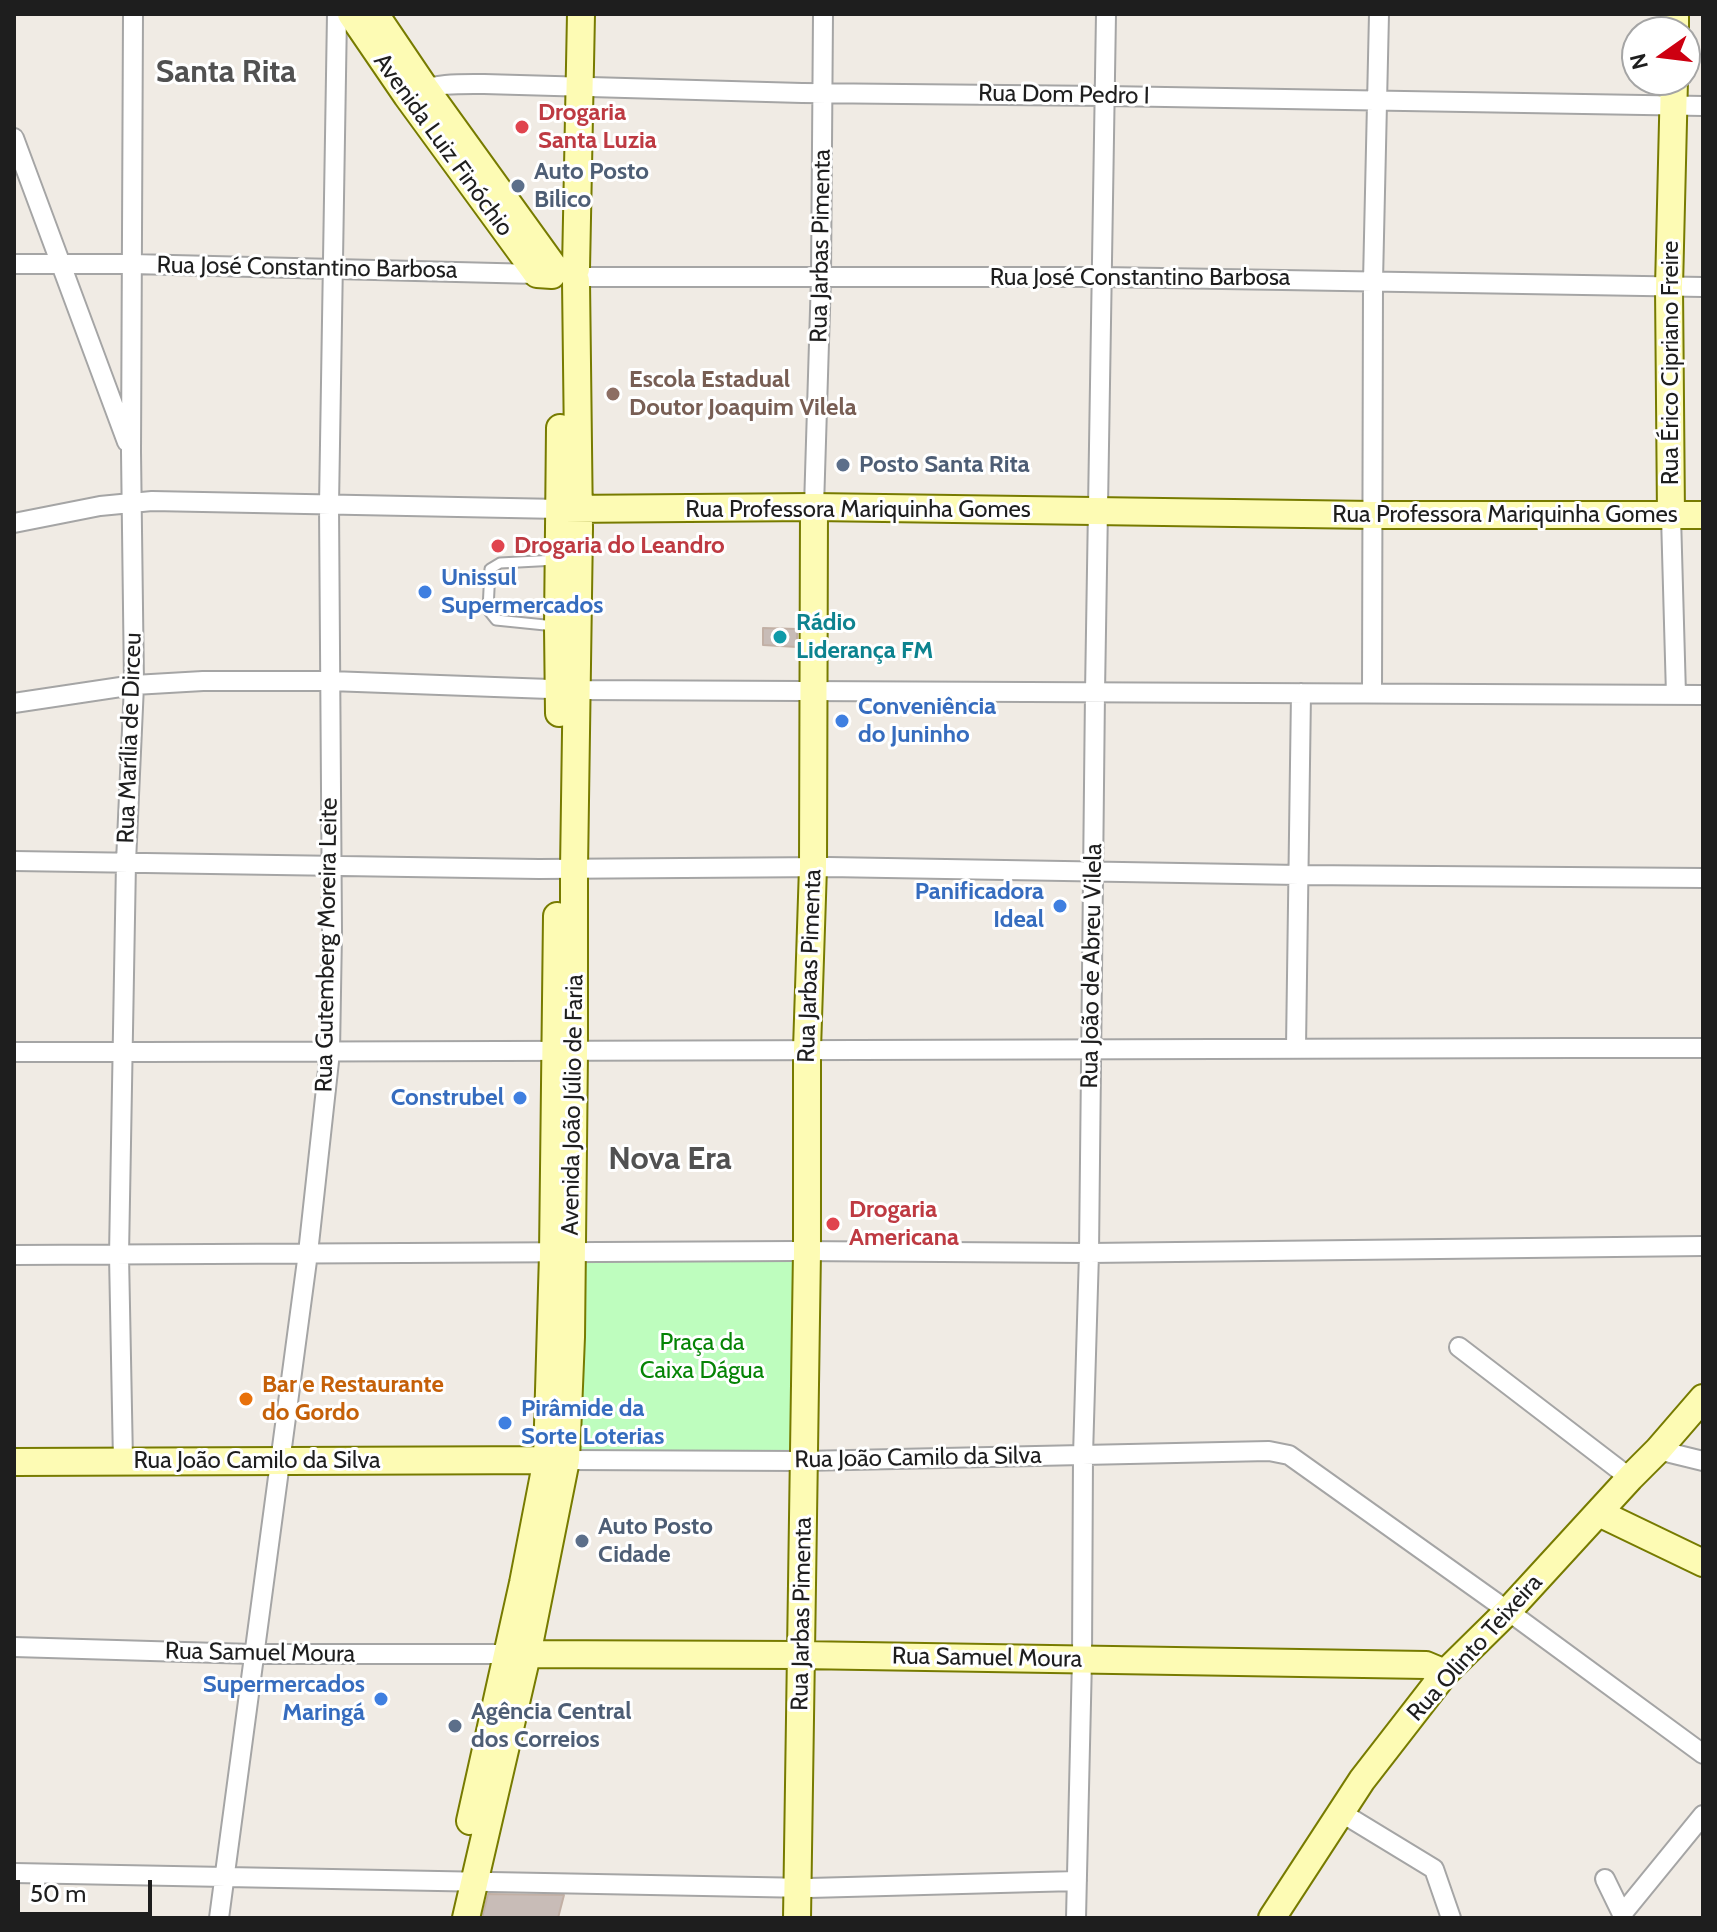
<!DOCTYPE html>
<html>
<head>
<meta charset="utf-8">
<style>
  body { margin:0 }
  #map { position:relative; width:1717px; height:1932px; overflow:hidden; background:#f0ebe4; font-family:Cabin,sans-serif }
  canvas { display:block }
  .frame { position:absolute; inset:0; border:16px solid #1e1e1e; pointer-events:none }
  .north { position:absolute; left:1621px; top:16px; width:80px; height:80px; box-sizing:border-box; background:#fff; border:2px solid #a5a5a5; border-radius:50%; rotate:256deg; font-size:22px; font-weight:700; line-height:32px; text-align:center; color:#1e1e1e }
  .north::after { content:''; display:block; margin:auto; width:28px; height:36px; background:#cd0011; clip-path:polygon(50% 0,100% 100%,50% 72%,0 100%) }
  .scale { position:absolute; left:16px; top:1880px; width:136px; height:36px; box-sizing:border-box; border:4px solid #1e1e1e; border-top:0; padding-left:10px; font-size:24px; line-height:28px; white-space:nowrap; color:#1e1e1e; -webkit-text-stroke:6px #fff; paint-order:stroke }
</style>
</head>
<body>
<div id="map">
<canvas width="1717" height="1932"></canvas>
<div class="frame"></div>
<div class="north">N</div>
<div class="scale">50 m</div>
</div>
<script>
const g = document.querySelector('canvas').getContext('2d');
g.lineJoin = 'round';
function paint(path, color) { g.fillStyle = color; g.fill(path, 'evenodd'); }
function trace(path, color, width, dash) { g.strokeStyle = color; g.lineWidth = width; g.lineCap = dash ? 'butt' : 'round'; g.setLineDash(dash || []); g.stroke(path); }
function write(font, color, halo, rows, align = 'center') {
  g.font = font + ' Cabin,sans-serif'; g.lineWidth = 6; g.setLineDash([]); g.textBaseline = 'middle'; g.strokeStyle = halo; g.fillStyle = color; for (const [text, x, y, turn = 0] of rows) {
    g.save(); g.translate(x, y); g.rotate((+turn || 0) * Math.PI / 180); g.textAlign = isNaN(turn) ? turn : align; if (halo) g.strokeText(text, 0, 0); g.fillText(text, 0, 0); g.restore();
  }
}
paint(new Path2D(`
  M576,1258L804,1261L797,1454L570,1453Z`), '#befdbe');
const building = new Path2D(`
  M763,628L797,629V647L763,645Z
  M488,1894L564,1895L558,1918H482Z`);
paint(building, '#c8bcb7');
trace(building, '#c2b0a5', 2);
const lane = new Path2D(`
  M555,626L496,620L488,610L490,569L500,563L556,560`);
const street = new Path2D(`
  M415,92C437,83 460,84 484,84L802,93L1106,96L1703,106
  M14,138L127,442
  M14,264H132L537,274
  M577,277H1102L1703,287
  M814,507L821,277L823,14
  M1671,516L1676,695
  M14,523L100,506L152,501L560,509
  M1372,692L1373,281L1379,14
  M14,703L134,685L203,681H330L577,690L1703,695
  M14,861L539,869L828,867L1299,875L1703,878
  M1296,1047L1301,693
  M14,1052C577,1053 1140,1047 1703,1048
  M14,1255L796,1251L1089,1253L1703,1246
  M1459,1347L1630,1478
  M1658,1450L1703,1461
  M566,1460L803,1461L1269,1451L1289,1455L1508,1611L1703,1754
  M123,1461L119,1255L126,862L134,685L131,452L133,14
  M14,1647L253,1654H507
  M1342,1813L1434,1869L1451,1918
  M14,1873L809,1888L1077,1881
  M1605,1879L1624,1918
  M1623,1913L1703,1815
  M219,1918L308,1253L330,1052L332,932L329,505L337,14
  M1076,1918L1082,1659L1083,1455L1089,1253L1095,692L1106,14`);
const secondary = new Path2D(`
  M351,14L407,96L537,274L552,275
  M375,14L425,88L554,267
  M1675,32V14
  M576,269L581,14
  M564,509L814,507L1373,515H1703
  M1671,516L1669,287L1674,80
  M559,713L558,627L560,428
  M14,1462L562,1460
  M1599,1513L1703,1563
  M511,1654L800,1655L1426,1665L1445,1673
  M470,1821L523,1583L547,1459L553,1254L557,916
  M466,1918L527,1655L566,1460L571,1337L574,1052V869L579,528L576,281
  M797,1918L807,1251V1049L813,867L814,507
  M1272,1918L1362,1780L1445,1673L1508,1611L1630,1478L1658,1450L1703,1398`);
trace(lane, '#a5a5a5', 13);
trace(street, '#a5a5a5', 22);
trace(secondary, '#777b00', 30);
trace(lane, '#fff', 9);
trace(street, '#fff', 18);
trace(secondary, '#fdfbb4', 26);
for (const [x, y, r, color] of [
  [522,127,8,"#e0444e"],
  [518,186,8,"#5c6f8a"],
  [613,394,8,"#8d6e63"],
  [843,465,8,"#5c6f8a"],
  [498,546,8,"#e0444e"],
  [425,592,8,"#3f7fe0"],
  [780,637,8,"#0f9aa8"],
  [842,721,8,"#3f7fe0"],
  [1060,906,8,"#3f7fe0"],
  [520,1098,8,"#3f7fe0"],
  [833,1224,8,"#e0444e"],
  [246,1399,8,"#e8710a"],
  [505,1423,8,"#3f7fe0"],
  [582,1541,8,"#5c6f8a"],
  [381,1699,8,"#3f7fe0"],
  [455,1726,8,"#5c6f8a"]
]) { const dot = new Path2D(); dot.arc(x, y, r, 0, 2 * Math.PI); g.fillStyle = color; g.fill(dot); trace(dot, '#fff', 3); }
write('24px', '#1e1e1e', '#fff', [
  ["Rua Dom Pedro I",1064,95,1],
  ["Avenida Luiz Finóchio",443,145,54],
  ["Rua Jarbas Pimenta",821,246,-89],
  ["Rua José Constantino Barbosa",307,268,1],
  ["Rua José Constantino Barbosa",1140,278],
  ["Rua Érico Cipriano Freire",1671,363,-90],
  ["Rua Professora Mariquinha Gomes",858,510],
  ["Rua Professora Mariquinha Gomes",1505,515],
  ["Rua Marília de Dirceu",130,738,-88],
  ["Rua Gutemberg Moreira Leite",327,945,-89],
  ["Rua Jarbas Pimenta",810,966,-88],
  ["Rua João de Abreu Vilela",1092,966,-89],
  ["Avenida João Júlio de Faria",573,1105,-89],
  ["Rua João Camilo da Silva",918,1458,-1],
  ["Rua João Camilo da Silva",257,1461],
  ["Rua Jarbas Pimenta",802,1614,-89],
  ["Rua Olinto Teixeira",1475,1648,-48],
  ["Rua Samuel Moura",260,1653,1],
  ["Rua Samuel Moura",987,1658,1]
]);
write('bold 24px', '#be3a42', '#fff', [
  ["Drogaria",538,113],
  ["Santa Luzia",538,141],
  ["Drogaria do Leandro",514,546],
  ["Drogaria",849,1210],
  ["Americana",849,1238]
], 'left');
write('bold 24px', '#4e5e75', '#fff', [
  ["Auto Posto",534,172],
  ["Bilico",534,200],
  ["Posto Santa Rita",859,465],
  ["Auto Posto",598,1527],
  ["Cidade",598,1555],
  ["Agência Central",471,1712],
  ["dos Correios",471,1740]
], 'left');
write('bold 24px', '#785e54', '#fff', [
  ["Escola Estadual",629,380],
  ["Doutor Joaquim Vilela",629,408]
], 'left');
write('bold 24px', '#366cbe', '#fff', [
  ["Unissul",441,578],
  ["Supermercados",441,606],
  ["Conveniência",858,707],
  ["do Juninho",858,735],
  ["Panificadora",1044,892,"right"],
  ["Ideal",1044,920,"right"],
  ["Construbel",504,1098,"right"],
  ["Pirâmide da",521,1409],
  ["Sorte Loterias",521,1437],
  ["Supermercados",365,1685,"right"],
  ["Maringá",365,1713,"right"]
], 'left');
write('bold 24px', '#0d838f', '#fff', [
  ["Rádio",796,623],
  ["Liderança FM",796,651]
], 'left');
write('24px', '#058405', '#fff', [
  ["Praça da",702,1343],
  ["Caixa Dágua",702,1371]
]);
write('bold 24px', '#c56008', '#fff', [
  ["Bar e Restaurante",262,1385],
  ["do Gordo",262,1413]
], 'left');
write('bold 32px', '#515151', '#fff', [
  ["Santa Rita",226,73],
  ["Nova Era",670,1160]
]);
</script>
</body>
</html>
